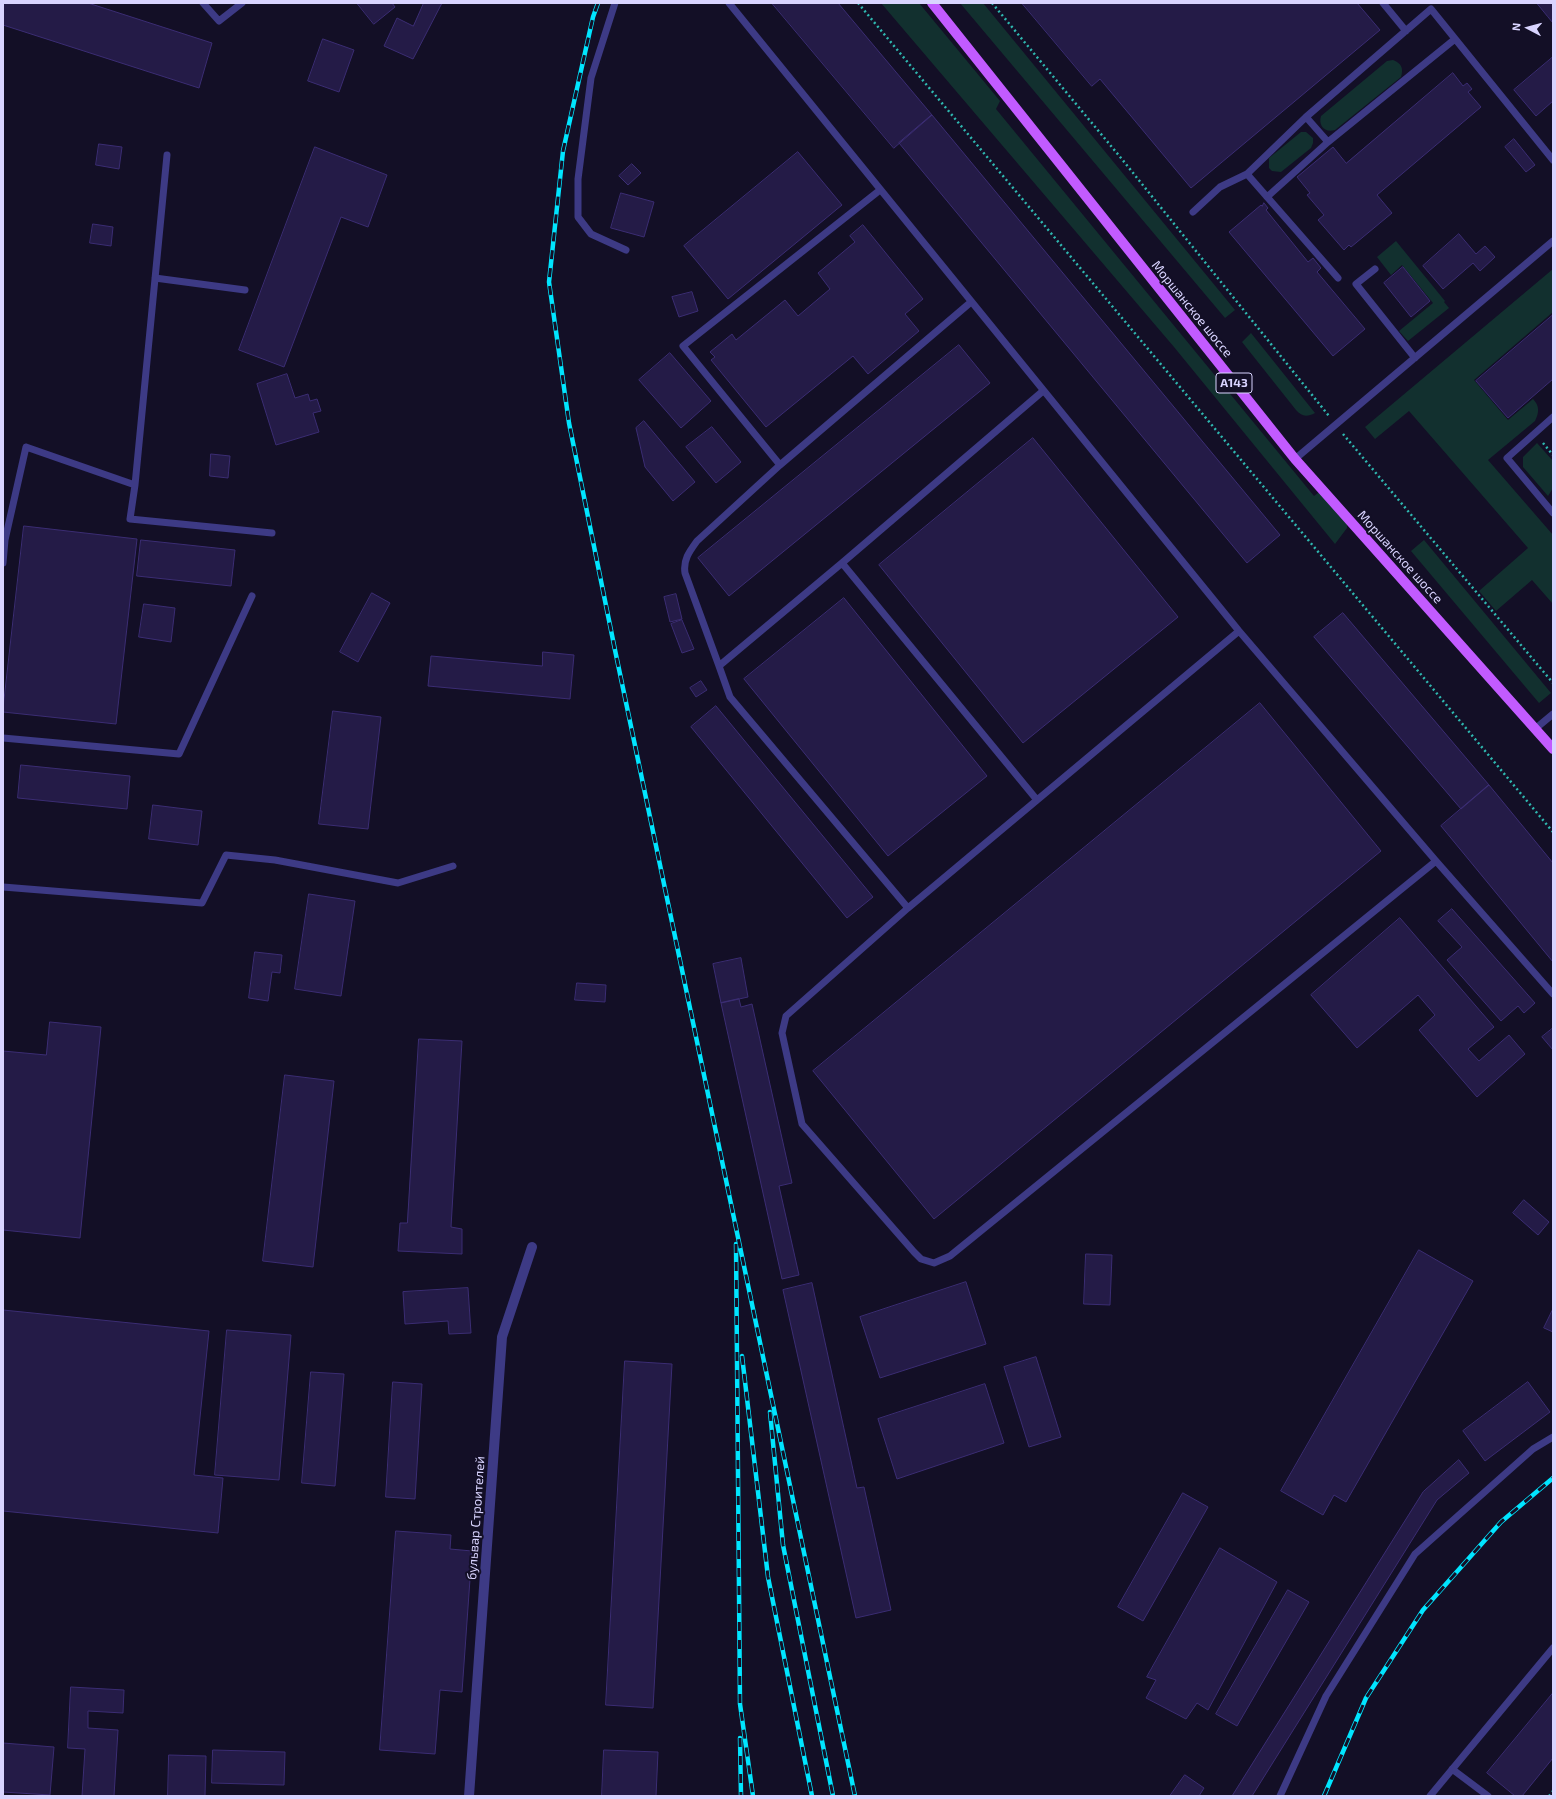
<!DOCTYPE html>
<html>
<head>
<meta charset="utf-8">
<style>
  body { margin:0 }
  #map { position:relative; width:1556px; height:1799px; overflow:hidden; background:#130f26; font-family:"Exo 2",sans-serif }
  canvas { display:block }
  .frame { position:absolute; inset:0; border:4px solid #d9d4ff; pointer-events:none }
  .north { position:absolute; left:1508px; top:8px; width:40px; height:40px; -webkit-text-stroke:3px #130f26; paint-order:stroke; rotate:276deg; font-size:11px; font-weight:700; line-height:16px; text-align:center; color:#d9d4ff }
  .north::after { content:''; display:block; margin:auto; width:14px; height:18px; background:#d9d4ff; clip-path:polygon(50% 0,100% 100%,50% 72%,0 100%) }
</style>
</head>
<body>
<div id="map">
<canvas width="1556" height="1799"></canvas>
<div class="frame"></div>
<div class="north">N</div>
</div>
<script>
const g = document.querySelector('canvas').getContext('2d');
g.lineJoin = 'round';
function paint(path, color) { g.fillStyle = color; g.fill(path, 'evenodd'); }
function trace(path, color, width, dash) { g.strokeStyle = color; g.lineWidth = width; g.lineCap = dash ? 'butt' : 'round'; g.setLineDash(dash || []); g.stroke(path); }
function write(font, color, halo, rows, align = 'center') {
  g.font = font + ' "Exo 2",sans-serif'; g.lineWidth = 4; g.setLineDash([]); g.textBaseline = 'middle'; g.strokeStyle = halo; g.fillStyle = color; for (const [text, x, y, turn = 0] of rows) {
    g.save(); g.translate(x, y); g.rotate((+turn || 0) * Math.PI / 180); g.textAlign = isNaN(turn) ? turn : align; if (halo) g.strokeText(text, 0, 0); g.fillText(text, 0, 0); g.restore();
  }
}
paint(new Path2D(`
  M881,3H919L1000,101L996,109L1314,496L1322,490L1347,521V528L1335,544L1174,347Z
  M960,3H983L1235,310L1225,318Z
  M1393,60C1401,63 1404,68 1401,77L1335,130C1325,133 1318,126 1321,116L1387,61Z
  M1301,132H1306L1313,138V143L1311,148L1281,172L1272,171L1269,168V158Z
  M1396,241L1445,301L1444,302L1449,308L1408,341L1399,331L1433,303L1402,265L1391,275L1377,257Z
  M1553,269V312L1474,380L1508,420L1533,399C1540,406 1539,413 1535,421L1488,460L1553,535V604L1532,580L1496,611L1479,591L1528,548L1409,411L1375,439L1365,427Z
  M1251,333L1315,413C1307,417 1302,417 1296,410L1242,342Z
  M1537,443L1553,461V488L1548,496L1523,467V457Z
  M1424,540L1551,693L1539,703L1411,551Z`), '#12302f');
const building = new Path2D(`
  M3,3H88L212,43L199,88L3,25Z
  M357,3H392L395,7L374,24Z
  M424,3H442L413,59L384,46L397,18L413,26Z
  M772,3H838L932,115L894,148Z
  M1022,3H1357L1380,30L1191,188L1100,79L1092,86Z
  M1537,3H1553V23L1548,17Z
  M323,39L354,50L339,92L308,81Z
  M1553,57V101L1536,116L1514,90Z
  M1453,73L1463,86L1467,83L1472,89L1468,92L1481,107L1377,195L1392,213L1351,247L1349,245L1344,250L1318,220L1324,215L1307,195L1310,193L1297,177L1333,147L1346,163Z
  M932,115L1280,535L1247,563L899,143Z
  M1514,139L1535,165L1526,172L1505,147Z
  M99,144L122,147L119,169L96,165Z
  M315,147L387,175L368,227L341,217L284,367L239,350Z
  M798,152L842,205L728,299L684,246Z
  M632,164L641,173L628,185L619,176Z
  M621,193L654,202L644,237L611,228Z
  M1264,203L1268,208L1266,210L1308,262L1313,258L1321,268L1317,272L1365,329L1333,356L1229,232L1261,205L1262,206Z
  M93,224L113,227L111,246L90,243Z
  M863,225L923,299L905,314L919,331L868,374L853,356L766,427L711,360L715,357L710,352L732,334L736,340L785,300L798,316L830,289L818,273L855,242L850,236Z
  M1459,234L1476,254L1485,246L1495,257L1480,271L1473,263L1443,289L1423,266Z
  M1403,267L1430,301L1411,317L1384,283Z
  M692,292L698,311L679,317L672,297Z
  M1553,315V379L1508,418L1476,381Z
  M959,345L990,383L729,596L698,558Z
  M670,353L711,401L681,428L639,380Z
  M287,374L295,398L308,394L310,401L317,399L321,411L313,413L319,432L276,445L257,384Z
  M644,421L695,482L673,501L645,467L636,428Z
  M712,427L741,462L716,483L686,447Z
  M1033,438L1178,617L1023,743L879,565Z
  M211,454L230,456L228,478L210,476Z
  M24,526L137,539L116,724L3,712Z
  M141,540L235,550L231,586L137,576Z
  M372,593L390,603L358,662L340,652Z
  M676,594L682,619L670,622L664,597Z
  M844,598L987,776L888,856L744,679Z
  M144,604L175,608L171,642L139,637Z
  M1343,613L1489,785L1461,809L1314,637Z
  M682,620L694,649L682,653L671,624Z
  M543,652L574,655L570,699L428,686L431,656L542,666Z
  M701,681L707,690L696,697L690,688Z
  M1260,703L1381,851L934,1219L813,1071Z
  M716,706L873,897L847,918L691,727Z
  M333,711L381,717L368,829L319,824Z
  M21,765L130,776L127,809L18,798Z
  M1489,785L1553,863V962L1441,826Z
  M153,805L202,811L198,845L149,839Z
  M309,894L355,901L341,996L295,989Z
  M1452,909L1535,1003L1524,1013L1518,1006L1501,1021L1447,960L1462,947L1438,921Z
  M1400,918L1494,1027L1468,1049L1479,1061L1509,1035L1525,1054L1477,1097L1419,1030L1435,1015L1418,995L1357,1048L1311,995Z
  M255,952L282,955L280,973L272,972L268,1001L249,998Z
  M741,958L748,997L721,1003L713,964Z
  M577,983L606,985L605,1002L575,1000Z
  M739,999L741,1007L752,1004L792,1183L779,1186L799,1275L782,1279L721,1003Z
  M50,1022L101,1027L80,1238L3,1230V1051L46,1055Z
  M1552,1029L1553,1030V1050L1542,1037Z
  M419,1039L462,1041L451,1227L462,1229V1254L398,1251L400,1223H407Z
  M285,1075L334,1081L313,1267L263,1261Z
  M1524,1200L1549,1222L1538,1235L1513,1213Z
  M1419,1250L1473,1281L1346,1502L1334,1495L1323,1515L1281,1491Z
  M1086,1254L1112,1255L1110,1305L1084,1304Z
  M966,1282L986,1344L880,1378L860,1317Z
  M812,1283L857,1488L864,1487L891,1610L856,1618L783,1290Z
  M468,1288L471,1333L449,1334L448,1321L405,1324L403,1292Z
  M1553,1309V1332L1544,1328Z
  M3,1310L209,1331L194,1475L223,1478L218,1533L3,1511Z
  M227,1330L291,1335L279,1480L215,1475Z
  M1036,1357L1061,1437L1029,1447L1004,1367Z
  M625,1361L672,1364L653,1708L606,1705Z
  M311,1372L344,1374L335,1486L302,1483Z
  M393,1382L422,1384L415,1499L386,1497Z
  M1528,1382L1550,1412L1485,1461L1463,1431Z
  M985,1384L1004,1443L897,1479L878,1419Z
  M1459,1460L1469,1473L1437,1500L1252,1796H1232L1423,1492Z
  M1183,1493L1208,1507L1143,1621L1118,1607Z
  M396,1531L451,1535L450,1549L472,1551L462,1692L440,1690L435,1754L380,1750Z
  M1220,1548L1277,1582L1208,1710L1197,1703L1186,1719L1146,1698L1156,1680L1147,1677Z
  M1288,1590L1309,1602L1237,1726L1216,1714Z
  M71,1687L124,1690L123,1713L88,1711V1728L118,1730L114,1796H82L85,1749L68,1748Z
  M1553,1693V1758L1522,1796H1515L1487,1773Z
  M3,1743L54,1747L50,1795L3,1792Z
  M213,1750L285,1752L284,1785L212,1783Z
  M604,1750L658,1752L656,1796H602Z
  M169,1755L206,1756L205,1796H168Z
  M1185,1775L1204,1788L1199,1796H1170Z`);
paint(building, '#241b47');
trace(building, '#3b2d73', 1);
trace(new Path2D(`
  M858,3L1553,832
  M992,3L1121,158L1329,416
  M1343,434L1553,683
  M1543,443L1553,455
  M1549,1796L1553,1791`), '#2fb8b0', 2.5, [2, 3]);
trace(new Path2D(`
  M203,3L219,21L242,3
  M615,3L591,78L578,179V217L591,234L626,250
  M729,3L1239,631L1436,861L1553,994
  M1383,3L1406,31
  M1306,117L1328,142L1455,39
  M1247,174L1338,278
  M880,190L683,346L780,465L971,302
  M1267,197L1328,142
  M1193,212L1220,187L1247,174L1306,117L1431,9L1553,160
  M1375,269L1356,284L1415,358
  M155,278L245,290
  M1043,391L842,563L719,666L730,697L908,908L1239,631
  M1553,417L1507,458L1553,513
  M1295,459L1553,241
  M135,485L130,519L272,533
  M3,563L5,540L26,447L135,485L167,155
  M842,563L1037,800
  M719,666L685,573C683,560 689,552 697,541L780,465
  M1535,729L1553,714
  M3,738L179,754L252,596
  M3,887L202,903L226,855L275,860L398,883L453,866
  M908,908L786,1016L782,1033L802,1124L914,1252L921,1259L934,1263L950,1256L1436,861
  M1452,1769L1488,1796
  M1280,1796L1326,1696L1415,1554L1533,1449L1553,1437
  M1430,1796L1553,1648`), '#3d3a85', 7);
trace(new Path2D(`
  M469,1796L502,1337L532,1247`), '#3d3a85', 10);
trace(new Path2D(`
  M932,3L1295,459L1553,749`), '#c25bff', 10);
const rail = new Path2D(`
  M598,3L593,17L563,151L549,282L569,423L615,650L855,1796
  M736,1244L740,1704L753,1796
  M742,1356L768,1577L812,1796
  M770,1412L783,1545L833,1796
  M740,1738L741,1796
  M1324,1796L1366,1698L1423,1610L1501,1522L1553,1478`);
trace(rail, '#00e5ff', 4.5);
trace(rail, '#130f26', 3, [9]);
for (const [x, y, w] of [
  [1234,383,36]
]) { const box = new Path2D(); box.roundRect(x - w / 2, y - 10, w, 20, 3); g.fillStyle = '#130f26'; g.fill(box); trace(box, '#d9d4ff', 1); }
write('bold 12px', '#d9d4ff', null, [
  ["А143",1234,383]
]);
write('13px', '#d9d4ff', '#130f26', [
  ["Моршанское шоссе",1192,309,51],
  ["Моршанское шоссе",1400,557,48],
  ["бульвар Строителей",476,1518,-86]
]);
</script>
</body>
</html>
